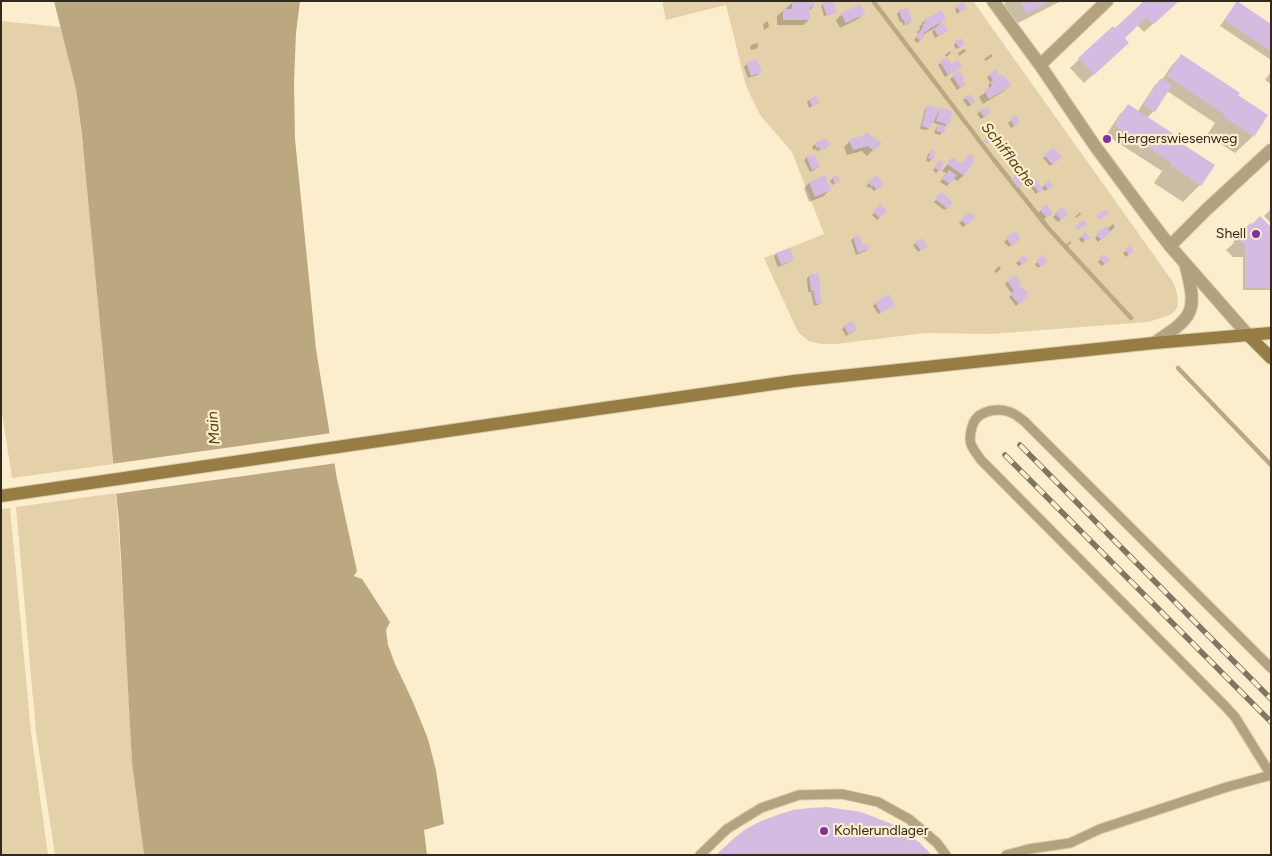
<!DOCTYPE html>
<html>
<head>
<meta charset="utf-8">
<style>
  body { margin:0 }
  #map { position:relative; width:1272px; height:856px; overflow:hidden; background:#fcedcd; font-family:Figtree,sans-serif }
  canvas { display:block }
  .frame { position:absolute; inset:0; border:2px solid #302a1f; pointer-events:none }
</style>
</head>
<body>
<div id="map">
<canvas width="1272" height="856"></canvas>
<div class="frame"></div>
</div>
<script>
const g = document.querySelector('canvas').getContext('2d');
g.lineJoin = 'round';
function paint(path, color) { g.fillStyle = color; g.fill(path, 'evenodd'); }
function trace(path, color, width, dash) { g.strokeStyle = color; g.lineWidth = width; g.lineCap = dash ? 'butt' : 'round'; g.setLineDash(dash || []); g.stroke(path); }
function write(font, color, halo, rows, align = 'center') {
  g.font = font + ' Figtree,sans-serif'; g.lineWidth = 4.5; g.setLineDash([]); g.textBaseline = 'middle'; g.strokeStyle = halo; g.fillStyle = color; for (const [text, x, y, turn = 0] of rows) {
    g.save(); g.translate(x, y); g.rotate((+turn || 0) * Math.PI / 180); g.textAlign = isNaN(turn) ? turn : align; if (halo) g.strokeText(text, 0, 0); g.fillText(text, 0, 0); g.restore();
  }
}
paint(new Path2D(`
  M662,1H973L1173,282C1185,312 1175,315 1147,322L991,334L925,333L836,344H821L809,341L798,332L764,258L824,234L792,152L760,115L746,86L726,5L666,20Z
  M1,21L61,27L76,89L87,181L114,464L12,478L1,407Z
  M116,493L127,660L132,763L144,855H55L36,732L16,507Z
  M10,508L31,732L48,855H1V509Z`), '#e4d1aa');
paint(new Path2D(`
  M54,1H300L296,33L294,82L295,139L316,349L337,479L355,562L357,571L354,576L362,579L390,622L386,630L388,645L395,664L413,702L428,739L436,770L444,824L424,830L427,855H144L132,763L119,522L82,136L76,89Z`), '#bca880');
paint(new Path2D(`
  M332,433L337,463L114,494L111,464Z`), '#fcedcd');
paint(new Path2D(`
  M795,1H813V7L809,11V20L803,25H777V16L792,3H795Z
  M1007,1H1061L1014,25L1004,4Z
  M1178,1L1144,32L1137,25L1123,38L1118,52L1084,83L1070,68L1113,27L1115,30Z
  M1237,3L1271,25V60L1220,26L1232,9Z
  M823,4L835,12L824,16L821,6Z
  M957,7L965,8L957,14L955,9Z
  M900,11L911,21L908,24L903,25L902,22H900L897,14Z
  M864,13L858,19L840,28L836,20L842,14Z
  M945,19L937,27L922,35L920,40L918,43L914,40L918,34L917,32L920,29L919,27L924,21Z
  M768,21L769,27L764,30L763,24Z
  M936,28L944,33L935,38L932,32Z
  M956,42L961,47L956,49L954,45Z
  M758,43V46L756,49L751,50L750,47L753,44Z
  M964,49L966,51L959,56L958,53Z
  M950,51L951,53L946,57L945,55Z
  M991,54L993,56L986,61L984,59Z
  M1181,56L1234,100L1253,136L1235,153L1207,135L1215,123L1167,91L1154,111L1147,118L1183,145L1200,185L1183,202L1154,183L1162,171L1106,135L1120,114L1128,106L1138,111L1155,85L1161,79L1162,80L1172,65Z
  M941,63L958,69L945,77L938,65Z
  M747,64L760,72L758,75L748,78L744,67Z
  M996,71L1000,78L1009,86L1004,91L983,104L979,97L990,89L988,86L990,83L987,77Z
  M960,72L961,87L957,90L950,79Z
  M1271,72V84L1265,80Z
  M966,98L972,104L968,107L963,100Z
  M809,100L818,103L809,108L807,102Z
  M928,106L934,116L936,117L938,111L941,108L947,124L940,135L934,133L936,128L939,125L932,122L927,130L920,129L925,109Z
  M986,108L987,115L981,119L977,114L980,111Z
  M1016,117V125L1011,128L1008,123Z
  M826,140L828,145L826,148L817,151L816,149L814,150L812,147L815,144Z
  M850,141L880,143L867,156L862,151L847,155L844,147Z
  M1053,149L1060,157L1050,166L1043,158Z
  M1013,151L1016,161L1012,164L1006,157Z
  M931,152L932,159L929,162L926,161L928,154Z
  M970,155V161L972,162L963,176L957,181L953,178L947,186L940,182L946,173L942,171L952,159L961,165Z
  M807,157L818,167L816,169L810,172L804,160Z
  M937,164L939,170L936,173L933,170Z
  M876,177L882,184L874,191L870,187L869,188L866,186Z
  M833,178L839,181L832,185L830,181Z
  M1011,179H1027L1015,189L1009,182Z
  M1035,181L1041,189L1048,182L1049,188L1045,191L1042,188L1036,194L1029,185Z
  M809,183L829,190L824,196L809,202L804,188Z
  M941,194L947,208L944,210L934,202Z
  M881,206L886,211L877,220L872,215Z
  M1046,206L1051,213L1043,220L1038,213Z
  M1062,208L1067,214L1058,222L1053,217Z
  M1271,209V223L1264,216Z
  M1080,212L1081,214L1076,218L1075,217Z
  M970,214L971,221L963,227L959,223Z
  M1113,224L1115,227L1098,242L1095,238L1106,228L1107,229Z
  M1250,225L1271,229V290H1243V257H1233L1226,250L1234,243L1233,242Z
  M1015,232L1019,238L1009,247L1004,242Z
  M1085,234L1088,237L1082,243L1079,239Z
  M854,238L862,247L868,249L866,251L856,255L851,240Z
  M1070,241L1071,243L1066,248L1065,246Z
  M916,243L923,248L918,252L913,245Z
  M1130,248L1132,251L1126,257L1123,253Z
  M789,250L792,260L790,262L778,267L774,257L776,254Z
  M1104,255L1108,260L1102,266L1098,262Z
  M1024,257V262L1019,266L1016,263Z
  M1043,257L1046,261L1038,268L1035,264Z
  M999,266L1001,269L996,273L994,271Z
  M810,275L818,291L820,303L818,305L814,306L811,292H808L807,278Z
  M1015,276L1018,287L1026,297L1016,306L1009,297L1012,294L1005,284Z
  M875,304L891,307L878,314L873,306Z
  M845,326L856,330L853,332L846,336L842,329Z`), '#0003');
trace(new Path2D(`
  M873,1L994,160L1049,229L1131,318
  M1178,368L1271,465`), '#bca880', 4.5);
paint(new Path2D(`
  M800,1H814V7H810V20H783V9H792V2H800Z
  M827,1H833L837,13L827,16L822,3Z
  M1020,1H1051L1026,14Z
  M1144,1H1179L1154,24L1147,17L1125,38L1129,43L1094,75L1078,58L1113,26L1115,28Z
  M1237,1L1271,24V51L1225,20Z
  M963,2L967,9L960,12L956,6Z
  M861,4L865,14L846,23L841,13Z
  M908,8L912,22L905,24L904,20H902L899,10Z
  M942,10L946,20L929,29V30L925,32V31L923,34L925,35L921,41L916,37L923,27L922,25L925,23L924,20Z
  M944,23L948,31L938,36L934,29Z
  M961,38L965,44L959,48L955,41Z
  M1181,54L1240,93L1238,95L1268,115L1254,137L1224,117L1225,115L1167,76Z
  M947,57L951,64L958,60L962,67L948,75L940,62Z
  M757,59L762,73L751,76L746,63Z
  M996,69L1000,76L1002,75L1005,78L1006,77L1011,86L989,99L984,91L992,86L990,82L993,81L989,74Z
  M960,71L964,78L962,79L965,85L960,88L952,75Z
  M1161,78L1172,85L1155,112L1143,104Z
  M969,94L976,102L971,105L965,97Z
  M816,96L819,103L812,107L809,99Z
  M1128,104L1186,142L1184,145L1215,165L1201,186L1171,165L1172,163L1114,125Z
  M927,105L938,108L934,123L932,122L930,129L922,126Z
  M940,107L953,111L949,125L936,121Z
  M987,107L991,112L984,117L979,110Z
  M1016,115L1020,122L1014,126L1010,119Z
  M938,124L946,126L944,133L936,131Z
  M867,133L882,143L874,151L868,146L853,150L849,140L864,135Z
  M989,134L993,137L986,144L983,141Z
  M827,138L830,146L820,150L819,147L817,148L814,143Z
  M1053,147L1062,157L1053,165L1044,155Z
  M931,150L936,152L933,160L928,158Z
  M1014,150L1020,158L1015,163L1008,154Z
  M970,153L974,157L972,160L974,162L964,176L947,164L952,157L962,164Z
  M810,155L811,156L815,155L820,167L812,170L806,156Z
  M939,160L944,163L940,171L934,168Z
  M1024,168L1031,177L1018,188L1011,179Z
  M949,170L957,175L950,184L942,179Z
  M825,175L831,190L815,197L809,182Z
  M837,175L840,181L835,184L832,177Z
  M876,175L884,184L877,190L873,185L872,187L868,182Z
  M1035,179L1043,189L1039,193L1031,182Z
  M1049,181L1053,186L1048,190L1044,185Z
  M941,192L953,202L948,209L935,199Z
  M880,204L887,211L880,218L873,212Z
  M1046,204L1053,213L1047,218L1040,210Z
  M1062,207L1068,214L1061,220L1055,213Z
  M1106,209L1109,213L1099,221L1096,216Z
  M970,212L975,218L966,225L961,219Z
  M1260,216L1271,227V288H1245V246L1237,238L1245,230L1244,229L1251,223L1252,224Z
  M1084,220L1087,224L1078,230L1075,226Z
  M1106,226L1111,232L1101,240L1096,234Z
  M1015,231L1021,238L1012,246L1006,238Z
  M1085,232L1090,237L1085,241L1081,236Z
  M859,235L862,245L868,244L869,249L858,253L853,237Z
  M921,238L928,246L921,251L915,242Z
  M1130,246L1134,251L1129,255L1125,250Z
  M790,248L794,260L781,265L776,253Z
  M1104,254L1110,260L1105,264L1099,258Z
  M1024,255L1028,260L1022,265L1018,260Z
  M1043,255L1048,261L1041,267L1036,261Z
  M819,273L821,290H819L822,303L816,304L813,290L811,291L809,274Z
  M1015,275L1022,284L1019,286L1021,288L1022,287L1028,293L1026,295L1028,297L1019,304L1010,294L1014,291L1007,281Z
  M889,294L895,305L881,313L875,303Z
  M853,321L857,330L848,334L844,325Z
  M827,807L861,812L892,824L907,833L920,843L932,855H716L733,839L746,829L761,821L777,815L793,810L810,808Z`), '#d5bbe1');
const service = new Path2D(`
  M1271,668L1024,421C1021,419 1018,416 1014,414C1001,407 979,409 973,424C971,430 969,438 971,444C973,450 978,455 981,460L1224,705L1235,717L1271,775
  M700,855L727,829L761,808L799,795L842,794L878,802L909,819L937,843L946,855
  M1006,855L1029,849L1070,843L1100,829L1227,787L1271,775`);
const minor = new Path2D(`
  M993,1L1040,65L1095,146L1150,220L1170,246L1248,335
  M1040,65L1107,1
  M1170,246L1206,210L1271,150
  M1154,343C1193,317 1198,313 1186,267`);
const secondary = new Path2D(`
  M1248,335L1271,358
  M1,496L605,408L794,381L1154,343L1271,333`);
trace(service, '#d7caae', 11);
trace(minor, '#d7caae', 14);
trace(secondary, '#d7caae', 14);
trace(service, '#b4a27e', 9);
trace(minor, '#b4a27e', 12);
trace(secondary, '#977c44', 12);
const rail = new Path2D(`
  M1020,445L1271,699
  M1005,455L1271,722`);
trace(rail, '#7e7562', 5.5);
trace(rail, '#fcedcd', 4, [11]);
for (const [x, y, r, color] of [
  [1107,139,5,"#8231a0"],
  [1256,234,5,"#8231a0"],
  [824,831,5,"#8231a0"]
]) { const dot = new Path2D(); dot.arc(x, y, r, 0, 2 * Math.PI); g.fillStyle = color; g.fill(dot); trace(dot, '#fcedcd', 2); }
write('14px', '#302a1f', '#fcedcd', [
  ["Hergerswiesenweg",1117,139],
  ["Shell",1246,234,"right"],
  ["Kohlerundlager",834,831]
], 'left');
write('italic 15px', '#55400c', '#fcedcd', [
  ["Schifflache",1008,155,52],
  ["Main",214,428,-95]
]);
</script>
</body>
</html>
